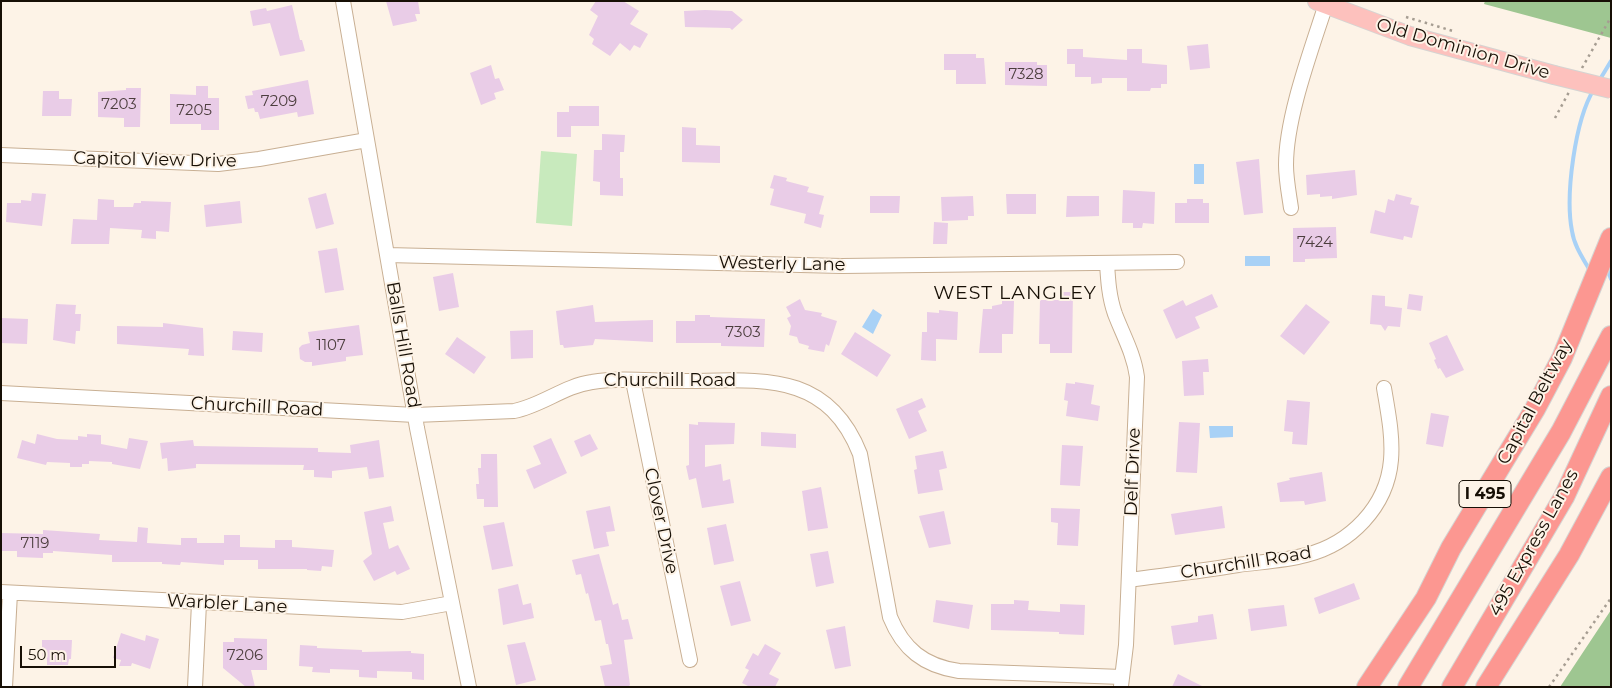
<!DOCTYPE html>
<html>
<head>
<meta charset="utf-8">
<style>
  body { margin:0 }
  #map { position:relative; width:1612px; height:688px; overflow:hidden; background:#fdf3e7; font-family:Montserrat,sans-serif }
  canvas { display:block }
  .frame { position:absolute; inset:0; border:2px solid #170f05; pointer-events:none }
  .scale { position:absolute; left:20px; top:646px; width:96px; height:22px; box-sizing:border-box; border:2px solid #170f05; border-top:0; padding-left:6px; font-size:15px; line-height:18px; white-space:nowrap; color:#170f05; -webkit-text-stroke:4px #fdf3e7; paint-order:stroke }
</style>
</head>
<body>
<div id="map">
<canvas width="1612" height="688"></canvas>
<div class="frame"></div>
<div class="scale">50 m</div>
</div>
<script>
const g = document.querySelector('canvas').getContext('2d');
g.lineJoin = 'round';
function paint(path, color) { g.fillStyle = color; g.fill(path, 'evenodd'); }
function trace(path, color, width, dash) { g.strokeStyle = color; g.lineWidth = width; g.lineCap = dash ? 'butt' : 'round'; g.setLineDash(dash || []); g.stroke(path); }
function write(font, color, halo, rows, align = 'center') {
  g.font = font + ' Montserrat,sans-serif'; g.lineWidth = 4; g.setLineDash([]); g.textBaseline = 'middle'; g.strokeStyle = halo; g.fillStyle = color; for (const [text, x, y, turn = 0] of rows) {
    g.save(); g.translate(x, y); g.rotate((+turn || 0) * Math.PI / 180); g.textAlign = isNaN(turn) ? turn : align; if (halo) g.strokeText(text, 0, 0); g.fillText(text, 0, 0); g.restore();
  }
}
paint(new Path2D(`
  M541,151L577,154L572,226L536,223Z`), '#c8eabd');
paint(new Path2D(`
  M1485,1H1611V38L1484,4Z
  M1611,610V687H1560Z`), '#9ec691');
paint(new Path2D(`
  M1194,164H1204V184H1194Z
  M1245,256H1270V266H1245Z
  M873,309L882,315L873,334L862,327Z
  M1209,426H1233V437L1210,438Z`), '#a8d1f6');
trace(new Path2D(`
  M1599,81L1611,61
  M1591,269H1589C1582,257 1574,245 1572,231C1565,195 1575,120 1594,89
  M1607,269L1611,279`), '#a8d1f6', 4);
paint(new Path2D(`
  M386,1H418L420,14H415L417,21L393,26Z
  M596,1H623L639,11L630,24L648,34L640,48L634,45L630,51L620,43L610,56L592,44L594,39L589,35L598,16L590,10Z
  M292,5L300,40H302L305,51L280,56L270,23L253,26L250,11L266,8L267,11Z
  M705,10L732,11L743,20L732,30L730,28L685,27L684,11Z
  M1208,44L1210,68L1190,70L1187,46Z
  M1067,49H1083V57L1127,60V49H1142V63L1167,65V84H1161V88H1151L1150,91H1127V78H1102V83L1091,84V77H1075V64H1067Z
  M944,54H976V58H984L986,84H956V70H944Z
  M1005,62H1037V65H1047V86L1005,85Z
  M491,65L495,79L499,78L504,90L494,93L496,99L481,105L470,73Z
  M308,80L314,114L298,117L297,112L260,119L258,112H255L254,108L248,109L245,96L253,95L252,91Z
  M196,86H208V98H219V130H201V124H170V94L196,95Z
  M126,88H141L140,127H124V118L98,117V92L126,90Z
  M43,91H59V99H72L71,116H42Z
  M569,106H599V126H571V137H557V112H569Z
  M682,127L696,128V145L720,146V163L682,162Z
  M602,134L625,135L624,152H620V178H623V196L600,195V182L593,181L594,150H602Z
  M1259,159L1263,213L1244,215L1236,162Z
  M1355,170L1357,195L1332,199V196L1320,197V194L1307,195L1306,175Z
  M774,175L787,178L786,181L809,187L807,192L824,196L819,214L824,215L821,228L804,223L806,214L770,205L774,189L770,188Z
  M1123,190L1155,192L1154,224L1143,223L1142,228H1133V223H1122Z
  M32,193L46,194L42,226L6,222L7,203H21V200L31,201Z
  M326,193L334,224L316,229L308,198Z
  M1006,194H1036V214H1007Z
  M1396,194L1412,198L1410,204L1419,206L1412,238L1404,236L1403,240L1370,233L1375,210L1385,213L1388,199L1394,201Z
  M870,196H900L899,213H870Z
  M973,196L974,216H968V220L942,221L941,197Z
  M1067,196H1099V216L1066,217Z
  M98,199L114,200V207H133L134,203H141V201L171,202L169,232L156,231V239L141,238L142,230L110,228L109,244H71L73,219L97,220Z
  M1187,199H1203V203H1209V223H1175V203H1187Z
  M240,201L242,223L206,227L204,205Z
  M934,222L948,223L947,244H933Z
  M1336,227L1337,258L1305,259V262H1293V228Z
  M337,248L344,290L325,293L318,251Z
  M453,273L459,307L439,311L433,277Z
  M1059,292H1073L1072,353H1050V344H1039L1040,300H1059Z
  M1212,294L1218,307L1195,317L1200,328L1176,339L1163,310L1183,300L1186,306Z
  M1409,294L1423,296L1421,311L1407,309Z
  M1372,295L1385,296V306L1402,308L1400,327L1388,326L1385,331L1381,325L1370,324Z
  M800,299L805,310L822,313L821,316L837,321L829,346L826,344L824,352L808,349L809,346L799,343L797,337L789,335L791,326L787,318L791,316L786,307Z
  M1002,301H1014L1013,334H1002V353H979L983,309H992V306L1002,304Z
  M56,304L76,305L75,314H81L80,331H76L75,344L53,340Z
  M1306,304L1330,322L1304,355L1280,336Z
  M593,305L595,322L653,320V342L595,339L593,345L564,348L563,345H560L556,311Z
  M939,310L958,312L957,340L936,339V361L921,360L922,332H927V312L939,313Z
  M695,315H710V317L765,319L764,347L721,346V343H676V321H695Z
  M1,318L28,319L27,344L1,343Z
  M163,323L203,328L204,356L188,355L189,349L117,344V326L163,327Z
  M359,325L363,355L346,357V361L312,366V362H305L300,359L299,348L302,345L310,343L308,332Z
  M533,330V358L511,359L510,331Z
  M233,331L263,333L262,352L232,350Z
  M855,332L891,355L877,377L841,354Z
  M1447,335L1464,370L1446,378L1440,368L1438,369L1434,360L1436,359L1429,343Z
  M457,337L486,357L474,374L445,354Z
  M1208,359L1209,372H1203L1204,395L1184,396L1182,361Z
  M1075,382L1094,385L1091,404L1100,406L1098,421L1066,416L1068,401L1064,400L1066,383L1075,384Z
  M922,398L926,407L918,411L927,431L909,439L896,409Z
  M1287,400L1310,402L1307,445L1292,444L1293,432L1284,431Z
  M1431,413L1449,416L1443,447L1426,444Z
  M698,422L735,423L734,444L705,445V467L721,464L723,481L730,479L734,503L702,508L696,478L689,480L686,466L689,465V424L698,425Z
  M1179,422L1200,423L1197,473L1176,472Z
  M761,432L796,434V448L761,446Z
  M37,434L57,439L78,440V436L87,437V434L101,435V444L127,449L129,438L148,441L140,469L112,464V462L89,461V464H82V467H70V463L47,462L46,465L17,458L22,440L35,444Z
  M590,434L598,449L581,457L574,441Z
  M551,438L567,473L534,489L526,470L541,464L533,446Z
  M193,440L194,446L318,448V452L351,453L350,445L379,440L384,477L369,479L367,467L332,471V478L314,477V470H303L304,465L196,464V468L168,471L167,458L162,459L160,443Z
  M1062,445L1083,446L1080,486L1060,485Z
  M943,451L947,468L939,470L943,490L918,494L914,470L917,469L915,456Z
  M481,454H497L498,507H484V499H477L476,484H479L478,468H481Z
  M1322,472L1326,501L1305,505L1304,501L1280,502L1277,483L1290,480L1289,478Z
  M821,487L828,528L808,531L802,491Z
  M391,506L394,521L383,523L389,549L398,545L410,569L397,575L395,571L374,581L363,561L372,554L364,512Z
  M610,506L615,531L606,532L609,546L594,549L586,511Z
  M1222,506L1225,528L1175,535L1171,514Z
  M1051,508L1080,509L1078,546L1057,545L1058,523L1051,522Z
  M944,511L951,544L929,548L919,516Z
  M504,522L513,566L492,570L483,526Z
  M726,524L734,561L714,565L707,528Z
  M138,527L148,528L147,543L181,545V538H197V543H224V535H240V547L275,548V540H292V547L334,550L332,567L322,566L321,571L307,570V569H258V560H224V565L181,562L180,565L162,564V562H112V555L53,551V553H43V558L17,557V551H1V533L43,534V530L100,534L99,540L137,542Z
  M828,551L834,583L816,587L810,554Z
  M599,554L613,605L618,603L622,620L628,619L633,639L624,640L630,685L628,687H605L600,666L612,664L608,644H606L601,620L595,621L588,593L586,594L581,574L576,575L572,560Z
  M740,581L751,621L731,626L720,586Z
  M1354,583L1360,599L1319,614L1314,598Z
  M518,584L523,605L531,603L534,618L503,625L498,589Z
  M936,600L973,605L969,629L933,622Z
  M1014,600L1029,601L1028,610L1060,612V604L1085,605L1084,635L1059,634V632L991,630V604H1014Z
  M1284,605L1287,626L1251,631L1248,609Z
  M1213,614L1217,639L1174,645L1171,626L1198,622V616Z
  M845,626L851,666L835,669L826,630Z
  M121,633L145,641L146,635L159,639L150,669L132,663L131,666H119L121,660L113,658Z
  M234,638L267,639V670H251L255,687H246L223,668V642H234Z
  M42,640H72L71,659H69L68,665H47V659H42Z
  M525,642L536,680L516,685L507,645Z
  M765,644L781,653L769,674L779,679L775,687H750L742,683L749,670L745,668L753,653L758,656Z
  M300,645L317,646V648L362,650V652L411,651V653L424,654V680L412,679V672L377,671V678L359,677V670L330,669V673L312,672L313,667L299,666Z
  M1178,674L1204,687H1172Z`), '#e9cce7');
const minor = new Path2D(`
  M343,1L417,428L469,687
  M1,155L218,164L259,159L367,140
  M1291,208C1289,194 1286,179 1286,165C1286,117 1311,51 1326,4
  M387,255L842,266L1177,262
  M1107,263C1108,280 1109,297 1115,314C1123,335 1134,354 1137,377L1126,645L1121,686
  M633,381L690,660
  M1,393L415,415L514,411C541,406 564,386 592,382C620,377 651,381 679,381C757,381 826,368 860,454L890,617C903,649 924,666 959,671L1122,677
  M1129,580C1166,575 1202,571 1238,565C1260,562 1284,561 1306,555C1350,544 1387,507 1391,460C1393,436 1388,412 1384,388
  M1,592L402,612L452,603
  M5,687L10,593
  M195,687L199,603`);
const major = new Path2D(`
  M1317,1L1410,36L1554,75`);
const highway = new Path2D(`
  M1367,687L1426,598L1451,548L1535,409L1562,358L1611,238
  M1408,687L1561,432L1611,336
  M1452,687L1564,497L1611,396
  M1486,687L1569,555L1611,477`);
trace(minor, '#c8af93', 16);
trace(major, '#d5d4d2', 20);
trace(highway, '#d5d4d2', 22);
trace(new Path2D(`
  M1406,17L1453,31
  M1582,68L1611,17
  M1555,118L1569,92
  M1549,687L1611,598`), '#a69d92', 2.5, [2.5, 4]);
trace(minor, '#fff', 14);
trace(major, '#fdc1bd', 18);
trace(highway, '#fc9791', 20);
const majorBridge = new Path2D(`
  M1554,75L1611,89`);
trace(majorBridge, '#d5d4d2', 20, []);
trace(majorBridge, '#fdc1bd', 18);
write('15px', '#4c3e3e', null, [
  ["7328",1026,75],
  ["7209",279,102],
  ["7203",119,105],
  ["7205",194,111],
  ["7424",1315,243],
  ["7303",743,333],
  ["1107",331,346],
  ["7119",35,544],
  ["7206",245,656]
]);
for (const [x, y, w] of [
  [1485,494,52]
]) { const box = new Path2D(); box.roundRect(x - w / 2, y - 13.5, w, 27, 4); g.fillStyle = '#fdf3e7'; g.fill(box); trace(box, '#170f05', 1); }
write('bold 16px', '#170f05', null, [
  ["I 495",1485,494]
]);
write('18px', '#170f05', '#fdf3e7', [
  ["Old Dominion Drive",1463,49,16],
  ["Capitol View Drive",155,160,1],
  ["Westerly Lane",782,264,1],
  ["Balls Hill Road",403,345,80],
  ["Churchill Road",670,381],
  ["Capital Beltway",1535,402,-62],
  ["Churchill Road",257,407,3],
  ["Delf Drive",1133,472,-88],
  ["Clover Drive",661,521,78],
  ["495 Express Lanes",1534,543,-61],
  ["Churchill Road",1246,563,-9],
  ["Warbler Lane",227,604,3]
]);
g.letterSpacing = '1px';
write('19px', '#170f05', '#fdf3e7', [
  ["WEST LANGLEY",1015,293]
]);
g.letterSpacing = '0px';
</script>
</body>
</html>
